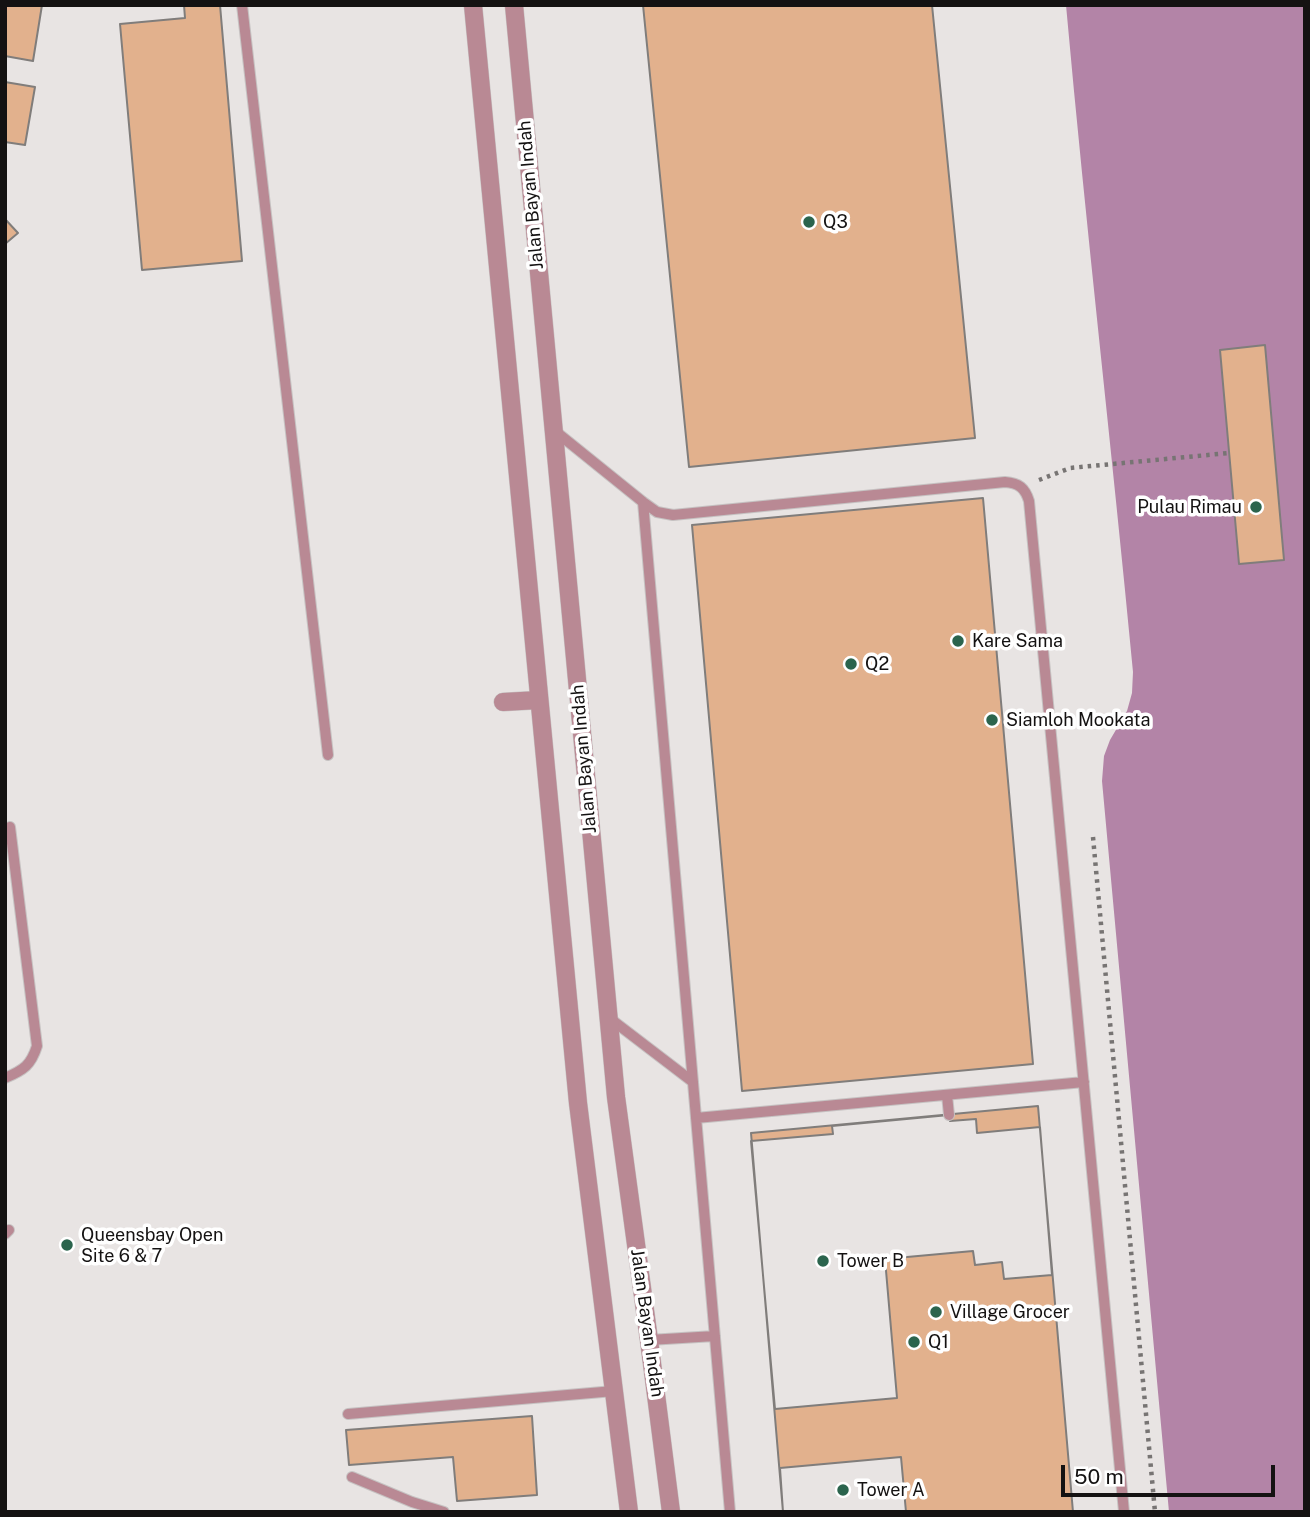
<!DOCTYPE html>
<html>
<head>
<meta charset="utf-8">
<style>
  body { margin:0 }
  #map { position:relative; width:1310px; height:1517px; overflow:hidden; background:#e8e4e3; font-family:"Public Sans",sans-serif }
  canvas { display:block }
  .frame { position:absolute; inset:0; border:7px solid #141212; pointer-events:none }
  .scale { position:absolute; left:1061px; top:1465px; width:214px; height:32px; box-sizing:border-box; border:4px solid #141212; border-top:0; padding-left:9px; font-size:21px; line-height:24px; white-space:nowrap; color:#141212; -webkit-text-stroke:5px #fff; paint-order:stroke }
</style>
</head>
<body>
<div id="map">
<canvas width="1310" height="1517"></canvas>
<div class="frame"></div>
<div class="scale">50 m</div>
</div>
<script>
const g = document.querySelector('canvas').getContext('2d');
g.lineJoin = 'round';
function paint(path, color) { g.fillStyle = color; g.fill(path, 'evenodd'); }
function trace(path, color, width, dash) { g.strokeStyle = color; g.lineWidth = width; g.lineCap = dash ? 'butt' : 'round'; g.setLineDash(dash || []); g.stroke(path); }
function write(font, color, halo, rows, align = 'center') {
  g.font = font + ' "Public Sans",sans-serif'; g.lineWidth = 7; g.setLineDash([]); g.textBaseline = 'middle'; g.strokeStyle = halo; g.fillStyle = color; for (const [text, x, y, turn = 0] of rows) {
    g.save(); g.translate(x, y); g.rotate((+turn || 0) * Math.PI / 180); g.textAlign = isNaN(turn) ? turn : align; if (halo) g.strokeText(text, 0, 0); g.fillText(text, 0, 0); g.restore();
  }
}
paint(new Path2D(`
  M1066,5H1305V1512H1169L1102,781L1104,756L1110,740L1127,711L1132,693L1133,672C1112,450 1086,228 1066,5Z`), '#b384a7');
const building = new Path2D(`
  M5,5H42L33,61L5,56Z
  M184,5H220L242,261L142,270L120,24L185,18Z
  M643,5H932L975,438L689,467Z
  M5,82L35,87L25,145L5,142Z
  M5,219L18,233L5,244Z
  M1265,345L1284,560L1239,564L1220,350Z
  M983,498L1033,1064L742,1091L692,525Z
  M1038,1106L1073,1512H783L751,1133Z
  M949,1115L950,1121L976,1119L977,1133L1040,1127L1052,1275L1004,1279L1002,1262L975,1265L973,1251L885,1259L897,1398L775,1409L751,1141L833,1134L832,1126Z
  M532,1416L537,1495L457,1501L453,1457L349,1465L346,1430Z
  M901,1457L906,1512H783L780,1468Z`);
paint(building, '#e2b18d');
trace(building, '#807d7b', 2);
const service = new Path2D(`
  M242,5L328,755
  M555,431L643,502L657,512L673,515L1005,482C1019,483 1025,488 1029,501L1124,1512
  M643,502L730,1512
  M608,1017L693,1082
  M5,1078C24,1070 31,1065 37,1046L10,827
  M947,1095L949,1115
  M696,1118L1084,1082
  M5,1234L9,1230
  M649,1340L715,1336
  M348,1414L614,1391
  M352,1477L412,1502L444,1512`);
const minor = new Path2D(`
  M473,5L578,1103L629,1512
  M514,5L616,1097L649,1340L671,1512
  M503,702L539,700`);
trace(service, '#c6c2c2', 12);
trace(minor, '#c6c2c2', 19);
trace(new Path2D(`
  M1039,480L1070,468L1229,453
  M1093,837L1155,1512`), '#777473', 4.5, [3.5, 5]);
trace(service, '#b98994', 10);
trace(minor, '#b98994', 18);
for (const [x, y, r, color] of [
  [809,222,7,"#2b644d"],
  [1256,507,7,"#2b644d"],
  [958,641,7,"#2b644d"],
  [851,664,7,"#2b644d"],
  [992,720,7,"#2b644d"],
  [67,1245,7,"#2b644d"],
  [823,1261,7,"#2b644d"],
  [936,1312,7,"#2b644d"],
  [914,1342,7,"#2b644d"],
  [843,1490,7,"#2b644d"]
]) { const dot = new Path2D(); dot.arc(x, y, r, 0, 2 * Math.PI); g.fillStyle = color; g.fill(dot); trace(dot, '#fff', 2.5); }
write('18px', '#141212', '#fff', [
  ["Jalan Bayan Indah",531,195,-95],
  ["Jalan Bayan Indah",584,759,-95],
  ["Jalan Bayan Indah",647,1323,82]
]);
write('18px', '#141212', '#fff', [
  ["Q3",823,222],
  ["Pulau Rimau",1242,507,"right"],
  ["Kare Sama",972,641],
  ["Q2",865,664],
  ["Siamloh Mookata",1006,720],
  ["Queensbay Open",81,1235],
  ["Site 6 & 7",81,1256],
  ["Tower B",837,1261],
  ["Village Grocer",950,1312],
  ["Q1",928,1342],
  ["Tower A",857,1490]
], 'left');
</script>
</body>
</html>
